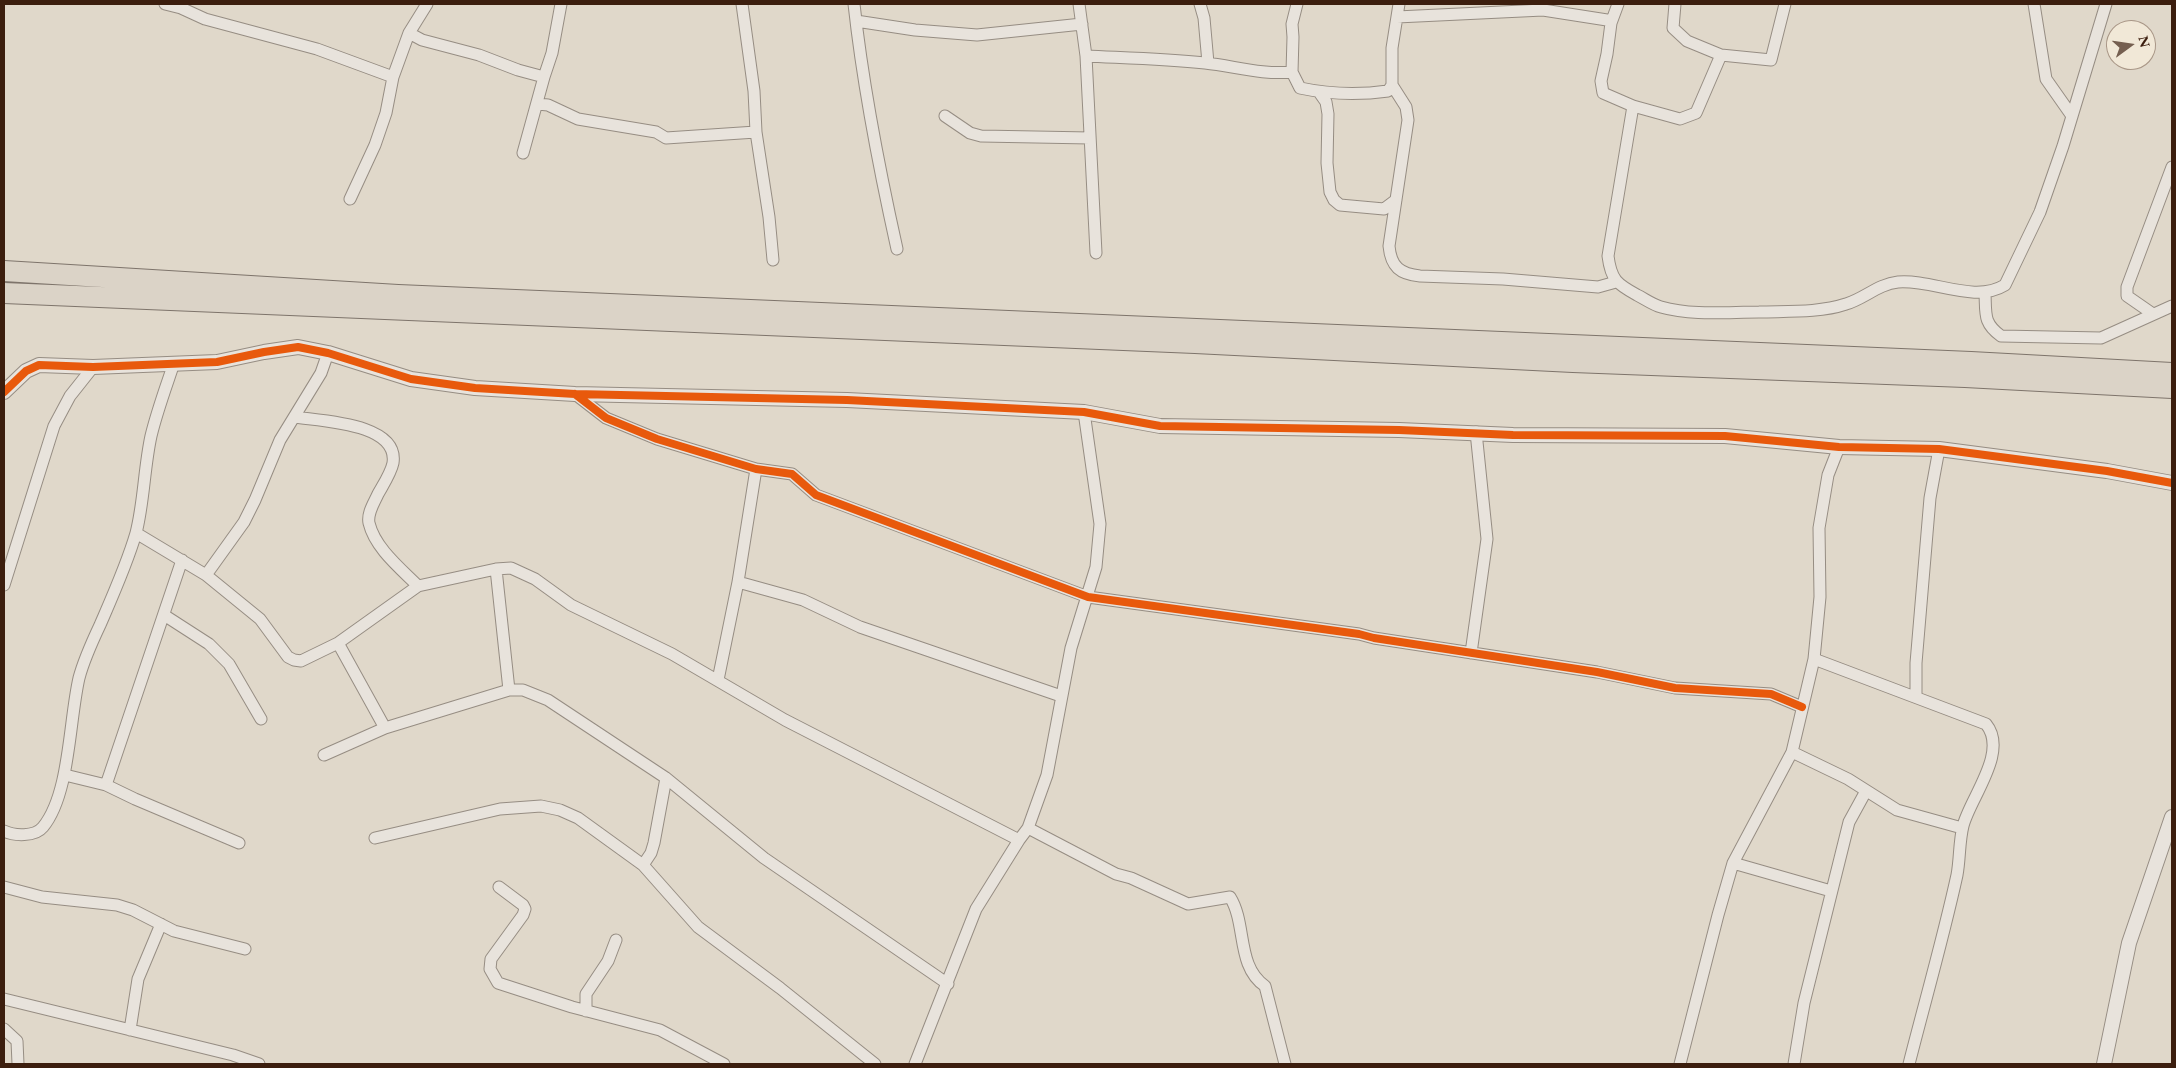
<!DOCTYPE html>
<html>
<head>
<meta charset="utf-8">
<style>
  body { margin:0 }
  #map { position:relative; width:2176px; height:1068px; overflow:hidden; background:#e0d8ca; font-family:"EB Garamond",serif }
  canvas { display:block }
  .frame { position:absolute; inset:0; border:5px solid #3c1e0e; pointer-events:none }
  .north { position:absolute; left:2106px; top:20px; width:50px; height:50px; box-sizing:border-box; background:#f1e8d7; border:1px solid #a99787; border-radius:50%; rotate:76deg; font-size:14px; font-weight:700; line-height:20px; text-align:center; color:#3c1e0e }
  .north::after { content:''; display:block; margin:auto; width:18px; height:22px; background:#755f50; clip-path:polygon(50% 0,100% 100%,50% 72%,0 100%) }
</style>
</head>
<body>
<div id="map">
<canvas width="2176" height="1068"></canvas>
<div class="frame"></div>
<div class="north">N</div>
</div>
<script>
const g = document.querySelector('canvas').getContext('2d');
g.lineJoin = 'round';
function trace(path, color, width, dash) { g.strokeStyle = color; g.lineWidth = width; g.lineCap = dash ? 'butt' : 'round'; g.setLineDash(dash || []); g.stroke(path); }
const minor = new Path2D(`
  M165,4L181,8L205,19L317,49L393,77
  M742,4L754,91L756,132L769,217L773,260
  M854,4C863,87 879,168 897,249
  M1079,4L1086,56L1096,253
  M1200,4L1204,18L1208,63
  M1399,4L1392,48V85L1406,107L1408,120L1389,246C1391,267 1400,274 1420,276L1503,279L1598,287L1616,282
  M1618,4L1611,23L1607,54L1601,81L1603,93L1633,106
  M1675,4L1673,28L1687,41L1721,55
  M1785,4L1771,60L1721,55L1696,113L1680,119L1633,106L1608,256C1611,280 1617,284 1637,295C1645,299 1653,305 1661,307C1693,316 1727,312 1759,312C1787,311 1819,313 1846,304C1864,299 1878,284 1898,282C1933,279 1974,304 2005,285L2040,212L2063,146L2106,4
  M2034,4L2046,79L2072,116
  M1397,17L1543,10L1607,20L1611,23
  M856,21L915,30L977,35L1082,24
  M409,33L422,40L479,55L518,70L544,77
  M1086,56C1126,58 1165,59 1205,63C1234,66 1262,75 1292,72L1300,88C1328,94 1360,95 1388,91L1392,85
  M1292,72L1293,37L1292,24L1297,4
  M1319,92L1326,102L1328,114L1327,163L1330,192L1334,200L1340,205L1384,209L1396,200
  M538,104L548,105L578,119L656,132L666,138L756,132
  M945,116L970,133L981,136L1090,138
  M523,153L544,77L552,53L561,4
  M350,199L375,145L386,113L393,77L409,33L427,4
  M1985,293C1986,314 1983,323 2001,336L2101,338L2172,306
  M2153,314L2127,296V287L2172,167
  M575,394L606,418L657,439L756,469L792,474L816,495L1088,597L1359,634L1374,638L1597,672L1675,688L1771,694L1802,707
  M295,417C321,421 399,423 393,463C391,473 383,485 378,494C374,503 367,513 369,523C375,548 400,568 418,586
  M136,533L206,575L260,619L288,657L294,660L301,661L338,643L418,586L496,569L511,568L535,579L571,605L672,654L785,720L1019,840
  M496,569L509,690
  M206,575L244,522L255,500L280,440L321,373L328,353
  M738,582L803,600L860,627L1061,696
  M4,585L54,426L70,396L93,367
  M164,615L209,644L229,664L261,719
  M338,643L385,728
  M1471,653L1487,539L1476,432
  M1814,659L1986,724C2009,752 1970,798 1963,826C1959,842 1960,859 1957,875C1943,939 1925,1001 1909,1064
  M718,680L738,582L756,469
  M1916,696V663L1930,498L1939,449
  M1792,752L1848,779L1897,810L1962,828
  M324,755L385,728L509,690H523L548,700L666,778L764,858L948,984
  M65,775L106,785L135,799L239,843
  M106,785L182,560
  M1028,828L1116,874L1131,878L1188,904L1230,897C1247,924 1236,966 1265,986L1285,1064
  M4,831C14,836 35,837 43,827C70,794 69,721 79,678C84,659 92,642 100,625C113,595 127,564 136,533C144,502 144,468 151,436C157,411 166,387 174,363
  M375,838L500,809L541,806L560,810L578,818L643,865L698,927L780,988L875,1064
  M1733,863L1831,891
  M643,865L651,853L654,843L666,778
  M4,887L42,897L117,905L133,910L174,931L245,949
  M499,887L523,905L525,909L523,915L491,959L490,969L498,983L572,1007L660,1030L724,1064
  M4,999L233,1055L259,1064
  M586,1011V994L608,961L616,940
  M4,1029L17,1041L18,1064
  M130,1030L138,979L161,924
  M915,1064L976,909L1019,840L1028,828L1047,775L1071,648L1096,567L1100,524L1084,412
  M1680,1064L1718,915L1733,863L1792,752L1814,659L1820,597L1819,528L1828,475L1839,447
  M1794,1064L1804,1003L1849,822L1866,791`);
const tertiary = new Path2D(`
  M4,392L26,371L39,365L93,367L217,362L264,352L298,347L328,353L411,379L475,388L575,394L847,400L1084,412L1160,426L1399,430L1513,435L1725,436L1839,447L1939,449L2107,471L2172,483
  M2104,1064L2129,943L2172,817`);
const motorway = new Path2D(`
  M4,271L398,295L1971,362L2172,373
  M4,293L1195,343L1573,362L1965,377L2172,388`);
trace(minor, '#968d83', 13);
trace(tertiary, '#968d83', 16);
trace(motorway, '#7e746b', 22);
trace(minor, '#e8e3dc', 11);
trace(tertiary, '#e8e3dc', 14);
trace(motorway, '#dbd3c7', 20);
trace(new Path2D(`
  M4,392L26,371L39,365L93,367L217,362L264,352L298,347L328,353L411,379L475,388L575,394L847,400L1084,412L1160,426L1399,430L1513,435L1725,436L1839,447L1939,449L2107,471L2172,483
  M575,394L606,418L657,439L756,469L792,474L816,495L1088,597L1359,634L1374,638L1597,672L1675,688L1771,694L1802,707`), '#e8590c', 8);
</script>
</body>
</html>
